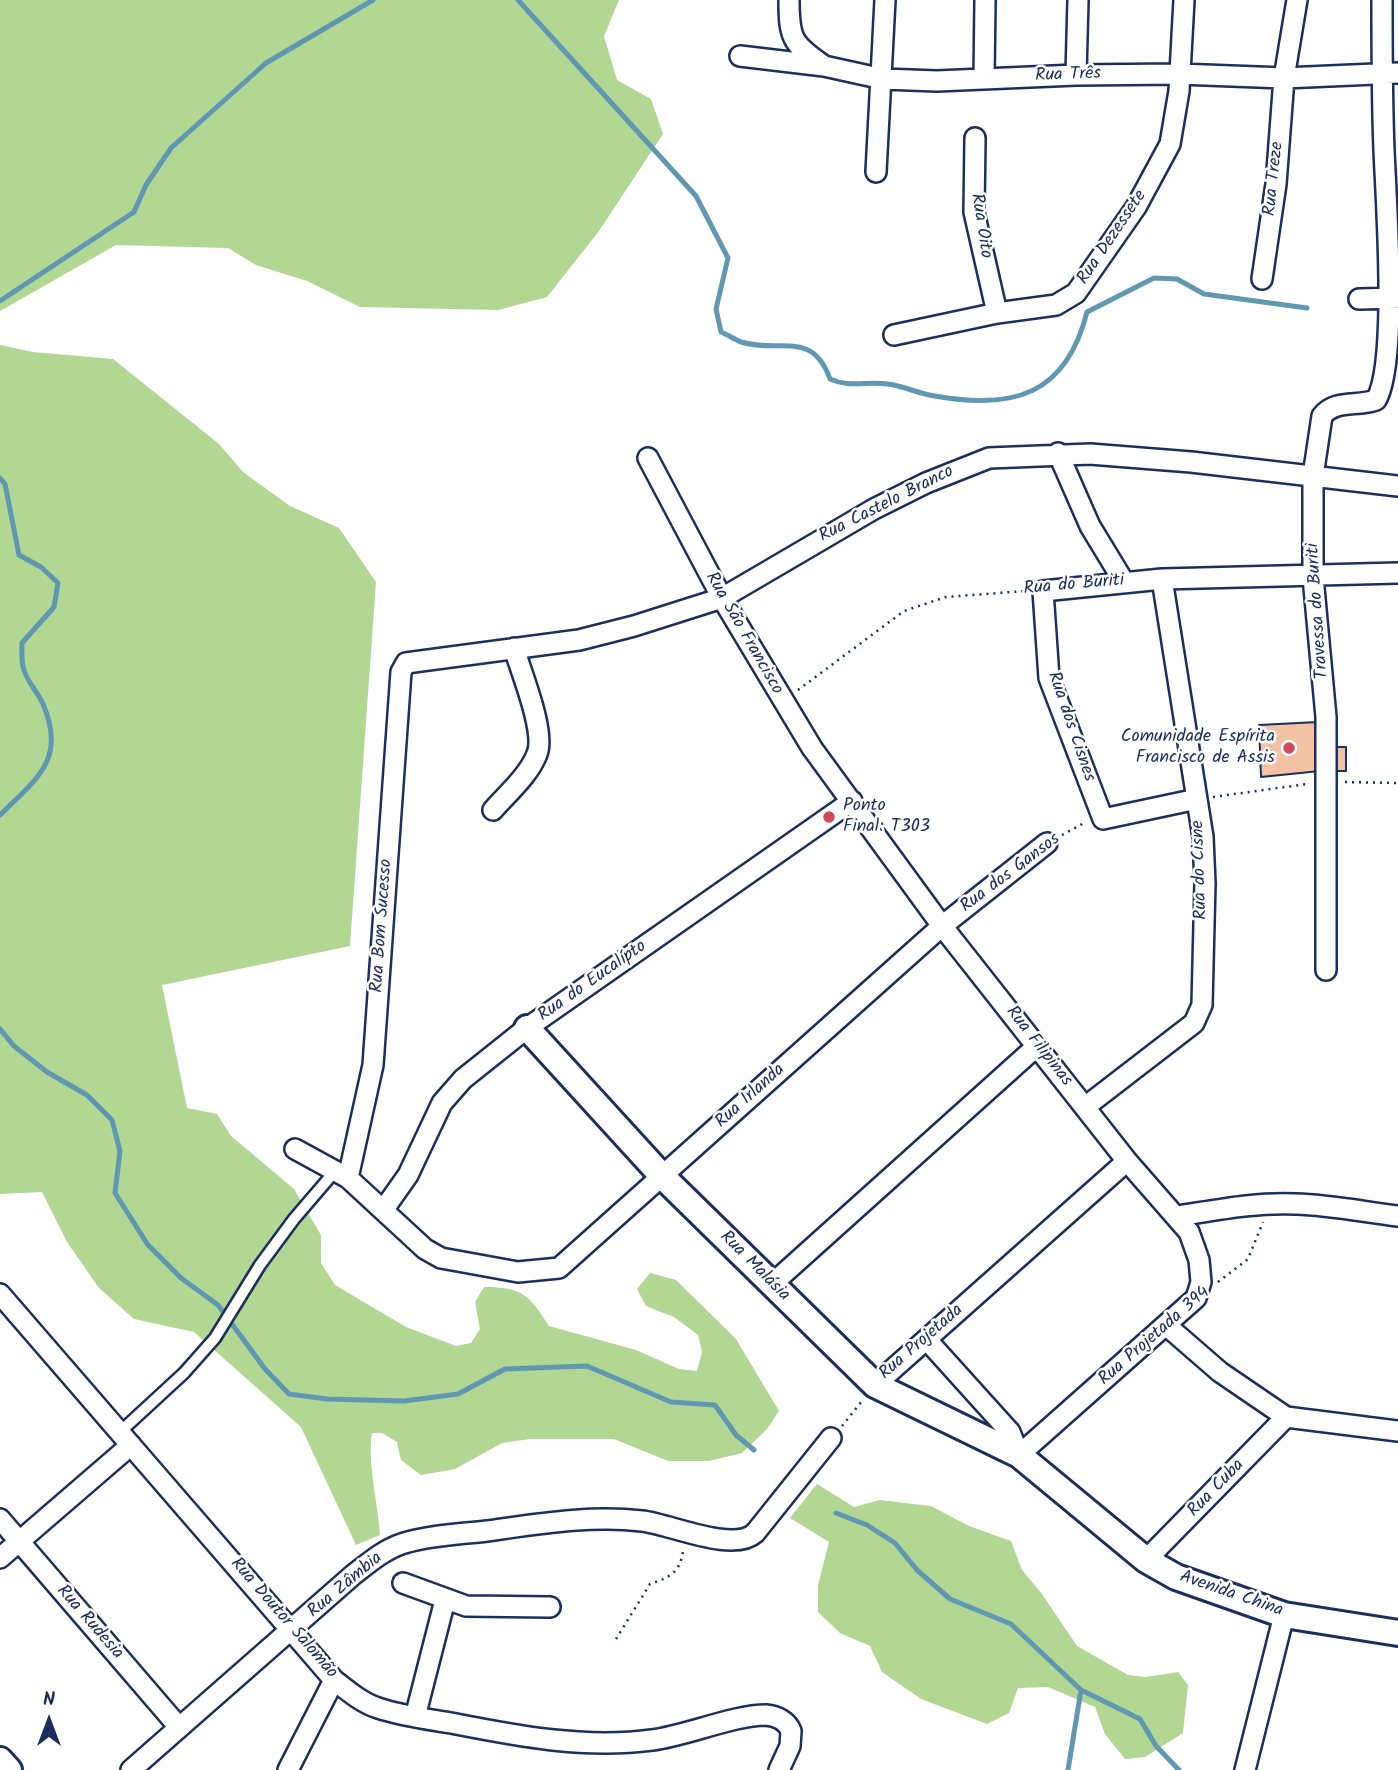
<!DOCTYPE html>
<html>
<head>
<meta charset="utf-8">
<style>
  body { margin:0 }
  #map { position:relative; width:1398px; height:1770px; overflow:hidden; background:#fff; font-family:Kalam,sans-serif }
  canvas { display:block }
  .north { position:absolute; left:14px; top:1686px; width:70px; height:70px; -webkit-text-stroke:5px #fff; paint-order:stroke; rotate:0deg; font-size:19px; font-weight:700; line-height:28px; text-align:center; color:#1b2f5e }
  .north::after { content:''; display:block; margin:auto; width:24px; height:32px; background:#1b2f5e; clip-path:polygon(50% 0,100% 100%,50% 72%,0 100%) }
</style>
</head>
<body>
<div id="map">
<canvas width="1398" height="1770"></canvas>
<div class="north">N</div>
</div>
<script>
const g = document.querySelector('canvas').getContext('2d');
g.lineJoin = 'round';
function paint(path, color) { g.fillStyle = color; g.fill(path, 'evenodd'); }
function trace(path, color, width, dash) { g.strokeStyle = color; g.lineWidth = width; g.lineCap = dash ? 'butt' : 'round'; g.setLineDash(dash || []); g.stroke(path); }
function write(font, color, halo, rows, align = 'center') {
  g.font = font + ' Kalam,sans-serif'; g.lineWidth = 5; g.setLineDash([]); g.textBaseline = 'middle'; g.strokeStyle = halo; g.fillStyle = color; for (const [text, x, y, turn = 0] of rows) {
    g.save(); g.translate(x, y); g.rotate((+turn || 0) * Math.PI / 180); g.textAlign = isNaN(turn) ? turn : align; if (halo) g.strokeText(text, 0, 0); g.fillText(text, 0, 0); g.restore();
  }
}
paint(new Path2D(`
  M0,0H619L604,36L617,80L651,99L663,134L599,231L547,297L498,310L360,307L307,281L256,265L228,248L116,245L0,311Z
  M0,345L33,352L113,359L219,444L243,472L290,506L339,528L376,582L350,946L162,985L187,1108L217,1114L231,1136L294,1189L321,1235V1263L335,1285L406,1327L456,1346L471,1343L480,1329L475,1302L484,1287C523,1287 529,1295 549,1326L636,1350L679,1369L697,1371L702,1352L698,1335L674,1317L646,1306L637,1289L650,1273L676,1280L736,1339L779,1411L767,1429L742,1453L709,1461H668L614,1439H530L502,1443L455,1469L421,1475L401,1460L397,1442L382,1433H372C367,1464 378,1502 380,1535L356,1545L301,1427L194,1332L134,1319L99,1288L67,1242L42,1192L0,1194Z
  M817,1484L854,1507L880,1500L931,1506L969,1526L1011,1541L1022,1570L1042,1594L1077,1646L1128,1675L1146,1677L1178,1672L1188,1685L1183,1733L1145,1757L1125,1759L1105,1734L1095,1707L1048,1687L1018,1688L1009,1713L987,1724L921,1699L882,1672L870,1646L840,1633L818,1612V1585L829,1542L790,1518Z`), '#b1d792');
trace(new Path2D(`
  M518,0L696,196L728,258L716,309L721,332C728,335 734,339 741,342C780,354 812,329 830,379C850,388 866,381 888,384C904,386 919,394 935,396C1014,410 1066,395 1087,312L1154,278L1177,279L1204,294L1307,308
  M0,301L134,212L146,185L171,148L266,63L373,0
  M0,478L5,484L19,555L41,567L58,583L54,607L22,643C22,651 21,662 24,670C27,682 38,692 43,704C67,760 36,779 0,815
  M0,1029L14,1046L47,1072L87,1095L112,1120L120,1151L115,1193L148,1245L181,1278L218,1305L265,1369L289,1394L327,1399L404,1401L458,1394L505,1369L587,1366L671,1402L715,1405L736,1435L754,1450
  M836,1513L867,1525L895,1543L917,1570L950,1599L1011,1624L1081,1690L1140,1719L1156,1746L1179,1770
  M1068,1770L1081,1690`), '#6097b3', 5);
const building = new Path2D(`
  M1318,722L1320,771L1261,777L1259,725Z
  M1329,747H1346V771H1329Z`);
paint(building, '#f3c2a3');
trace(building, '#1b2f5e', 2);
const service = new Path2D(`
  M120,1432L184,1373L215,1338L260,1265L294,1219L336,1170`);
const minor = new Path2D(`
  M789,0C789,38 792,44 823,65
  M740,56L824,66L883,79L937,81L1076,75L1179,74L1284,78L1398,73
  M1076,75L1078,0
  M984,79L985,0
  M975,138L974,212L997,313
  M876,172L885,0
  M1262,279L1276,184L1284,78L1297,0
  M1359,299L1398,298
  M894,335L997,313L1056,305L1076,293L1136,207L1170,144L1179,91L1184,0
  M1058,453L1090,526L1124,582
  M648,458L722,598L812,748L942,926L1127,1161L1189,1232L1199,1260L1201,1282L1196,1298L1019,1455L1010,1432L927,1340
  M1197,799L1103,819L1049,678L1043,591L1162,579L1398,573
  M493,810C507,794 529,775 537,754C546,732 521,672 514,648
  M1326,970V717L1313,577V476L1322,416C1335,399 1357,407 1376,400C1398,364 1386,200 1384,150C1382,100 1382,50 1382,0
  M1085,1107L1194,1023L1202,1005L1205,883L1203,837L1162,579
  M295,1149L348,1178L425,1249L441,1258L518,1272L559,1268L942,926L1047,843
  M348,1178L373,1065L401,672L406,663L579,640L634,626L722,598L874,509L926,483L989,458L1090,454L1191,462L1398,486
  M384,1209L408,1175L442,1103L463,1079L527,1028L852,801
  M1178,1216C1217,1210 1256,1202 1296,1204C1331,1205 1364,1212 1398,1216
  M771,1285L1037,1046
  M0,1294L334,1680C348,1691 362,1703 378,1708C402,1716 427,1719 451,1723C517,1736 584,1749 652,1740C686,1736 733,1715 766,1715C777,1716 787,1721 791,1731L790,1746L779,1770
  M1167,1326L1220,1372L1286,1417L1398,1431
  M875,1385L1127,1161
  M0,1519L178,1726
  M0,1558L131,1445
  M1146,1560L1286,1417
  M403,1583L466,1606L550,1607
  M415,1717L445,1600
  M131,1770L353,1575C370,1562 387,1547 408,1542C433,1535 461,1534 487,1531C538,1524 590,1515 642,1521C670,1524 733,1553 755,1533L831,1438
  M288,1770L334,1680
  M1245,1770L1284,1615`);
const tertiary = new Path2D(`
  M527,1028L662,1176L875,1385L1019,1455L1146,1560L1176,1577L1284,1615L1398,1633
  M0,1760L9,1770`);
trace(service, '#1b2f5e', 15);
trace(minor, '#1b2f5e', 24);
trace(tertiary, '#1b2f5e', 30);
trace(new Path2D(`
  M798,690L904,611L946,597L1025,591
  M1345,782L1398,783
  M1213,797L1307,784
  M1062,835L1084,823
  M1218,1282L1248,1259L1263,1222
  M842,1426L862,1401
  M616,1639L650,1584C670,1577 680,1573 683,1551`), '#1b2f5e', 2.5, [2, 5]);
trace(service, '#fff', 10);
trace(minor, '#fff', 19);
trace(tertiary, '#fff', 24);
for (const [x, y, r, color] of [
  [1289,748,7,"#d1495b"],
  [829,817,7,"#d1495b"]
]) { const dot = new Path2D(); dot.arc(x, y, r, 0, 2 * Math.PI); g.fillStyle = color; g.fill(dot); trace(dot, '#fff', 2.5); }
write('18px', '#1b2f5e', '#fff', [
  ["Rua Três",1068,76,-2],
  ["Rua Treze",1275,179,-84],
  ["Rua Oito",980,226,81],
  ["Rua Dezessete",1113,238,-56],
  ["Rua Castelo Branco",887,505,-27],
  ["Rua do Buriti",1074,586,-5],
  ["Travessa do Buriti",1319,611,-94],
  ["Rua São Francisco",743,634,60],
  ["Rua dos Cisnes",1070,727,71],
  ["Rua do Cisne",1201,870,-92],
  ["Rua dos Gansos",1011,874,-37],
  ["Rua Bom Sucesso",383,926,-86],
  ["Rua do Eucalípto",593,982,-35],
  ["Rua Filipinas",1038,1047,52],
  ["Rua Irlanda",751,1097,-42],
  ["Rua Malásia",754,1267,45],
  ["Rua Projetada 394",1155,1337,-41],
  ["Rua Projetada",922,1343,-41],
  ["Rua Cuba",1217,1489,-46],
  ["Rua Zâmbia",346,1586,-40],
  ["Avenida China",1231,1595,19],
  ["Rua Doutor Salomão",283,1619,49],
  ["Rua Rudesia",89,1623,49]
]);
write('18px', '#1b2f5e', '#fff', [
  ["Comunidade Espírita",1275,738],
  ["Francisco de Assis",1275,759],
  ["Ponto",843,807,"left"],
  ["Final: T303",843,828,"left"]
], 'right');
</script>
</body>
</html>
